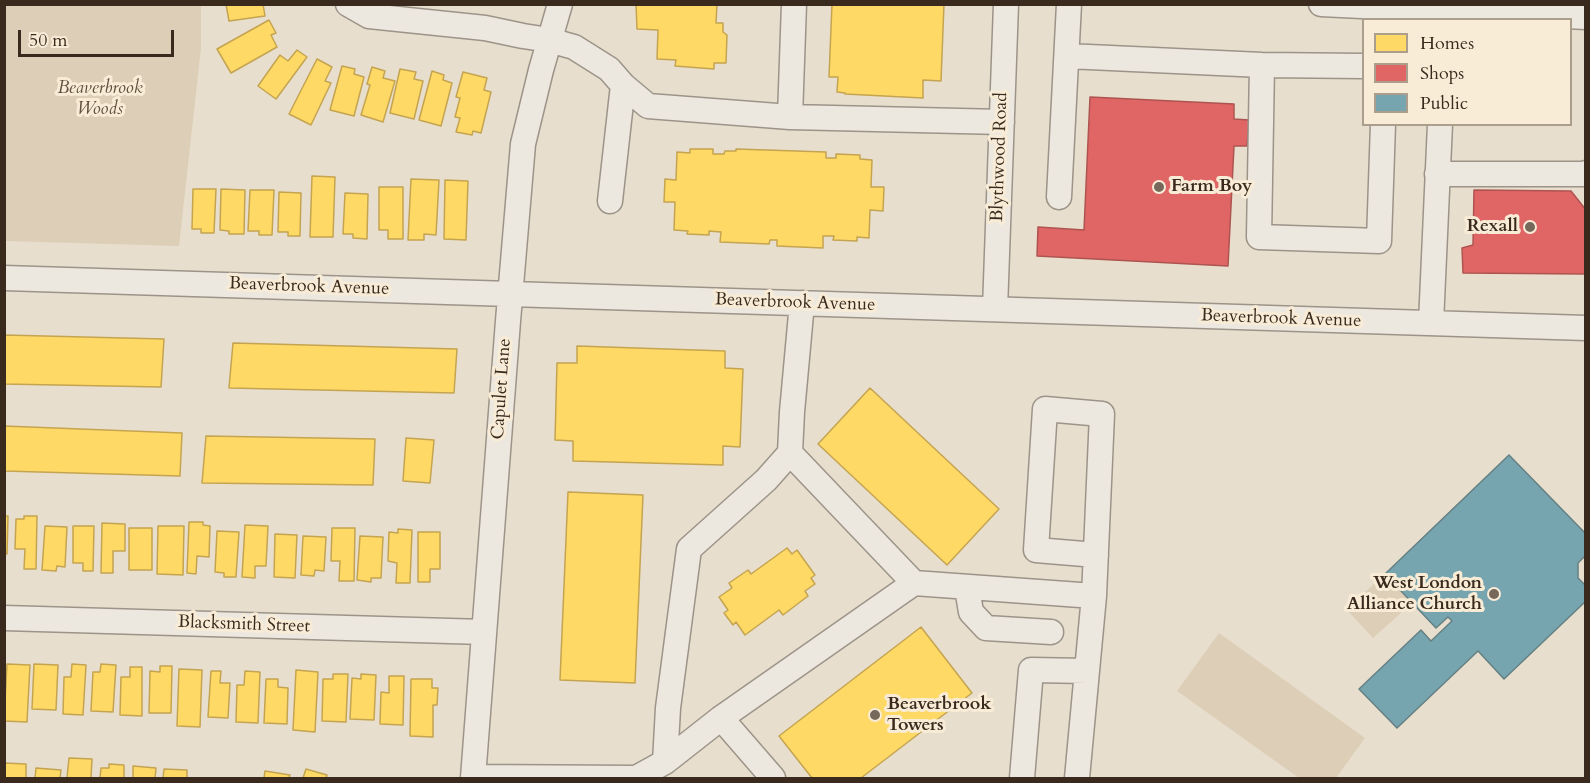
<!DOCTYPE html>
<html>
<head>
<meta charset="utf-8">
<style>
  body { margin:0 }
  #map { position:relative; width:1590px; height:783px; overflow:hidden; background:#e8decd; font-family:Cardo,serif }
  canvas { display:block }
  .frame { position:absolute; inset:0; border:6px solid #392a1d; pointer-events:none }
  .legend { position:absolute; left:1362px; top:18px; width:210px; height:108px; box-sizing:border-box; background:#f8ecd7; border:2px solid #ac9e8d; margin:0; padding:8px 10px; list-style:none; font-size:18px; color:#392a1d }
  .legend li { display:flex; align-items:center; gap:12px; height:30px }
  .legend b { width:30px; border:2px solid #ac9e8d }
  .scale { position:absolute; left:18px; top:30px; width:156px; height:27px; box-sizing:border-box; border:3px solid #392a1d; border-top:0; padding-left:8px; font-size:18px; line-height:21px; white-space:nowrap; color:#392a1d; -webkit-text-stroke:4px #f8ecd7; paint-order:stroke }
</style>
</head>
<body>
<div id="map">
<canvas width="1590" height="783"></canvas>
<div class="frame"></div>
<ul class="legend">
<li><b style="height:16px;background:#ffd966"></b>Homes</li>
<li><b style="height:16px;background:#e06666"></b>Shops</li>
<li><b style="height:16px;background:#76a5af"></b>Public</li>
</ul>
<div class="scale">50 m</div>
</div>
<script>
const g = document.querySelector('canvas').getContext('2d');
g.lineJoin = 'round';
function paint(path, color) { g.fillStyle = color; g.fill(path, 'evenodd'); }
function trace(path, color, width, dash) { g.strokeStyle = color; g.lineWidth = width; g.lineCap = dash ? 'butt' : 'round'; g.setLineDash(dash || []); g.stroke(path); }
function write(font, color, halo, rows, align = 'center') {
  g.font = font + ' Cardo,serif'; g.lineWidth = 6; g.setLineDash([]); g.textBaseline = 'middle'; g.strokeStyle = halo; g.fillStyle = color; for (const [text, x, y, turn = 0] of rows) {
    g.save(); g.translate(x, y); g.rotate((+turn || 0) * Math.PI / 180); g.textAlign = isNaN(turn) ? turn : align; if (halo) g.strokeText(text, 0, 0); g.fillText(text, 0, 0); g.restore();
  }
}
paint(new Path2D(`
  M5,4L201,5V48L179,246L5,241Z
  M1385,574L1412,603L1373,638L1346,609Z
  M1219,633L1365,738L1336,778H1299L1177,691Z`), '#ddcfb7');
const homes = new Path2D(`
  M226,4H263L265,16L229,21Z
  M636,4H717L716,23H723V32L727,35L726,63H714V69L675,66L676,60L657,59L658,30L637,29Z
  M832,4H944L941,81L923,80V98L845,94V93L837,92L838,77H829Z
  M269,20L276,33L271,35L277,47L231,73L217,49Z
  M297,50L307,57L276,99L258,86L280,55L288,61Z
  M317,59L332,67L325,81L331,83L311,125L289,114Z
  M342,66L355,69L354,74L364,77L354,116L330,110Z
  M372,67L385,71L383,78L395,81L383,122L361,115L370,85L367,84Z
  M400,69L416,72L414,79L423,81L414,119L390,113Z
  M432,71L444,75L443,80L452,83L441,126L419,120Z
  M463,72L487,78L484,90L491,92L481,133L473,131L472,135L456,132L460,118L455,117L460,98L456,97Z
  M690,149H713V154H724L725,151H736V149L826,152V158H836V154L860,155V159L872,160L871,187H884L883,211L870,210L869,238L857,237V241L833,240L834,236H823V248L777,246V240H770L769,244L720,242L721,232L709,231V235L687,234L688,231L674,230L675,202H664L665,179L676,180L677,152L690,153Z
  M312,176L335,177L333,237H310Z
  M411,179L439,180L436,235L424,234V240H408Z
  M445,180L468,181L466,240L444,239Z
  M379,187H403V239H388V230H379Z
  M193,189H216L214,233H201V229H192Z
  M221,189L245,190L244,234H229V231L220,230Z
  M250,190H274L272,235H259V231H248Z
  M279,192L301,193L300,236H288V232H278Z
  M345,193L368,194L367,239L353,238V234H343Z
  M4,335L164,339L161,387L4,384Z
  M233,343L457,349L454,393L229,388Z
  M577,346L725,351V368L743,369L740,447L723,446V465L573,461V441L555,440L557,363H577Z
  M870,388L999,509L947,565L818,444Z
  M4,426L182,433L180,476L4,471Z
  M206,436L375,439L373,485L202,483Z
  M406,438L434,440L430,483L403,481Z
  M568,492L643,495L635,683L560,680Z
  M4,516H8L7,554H4Z
  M24,516H37L36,569H24L25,549H15L16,519H24Z
  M189,522H203V525L210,526L209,557L197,556L196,574L187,573Z
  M102,523L125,524V551H113V573H101Z
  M245,525L268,526L266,566H255V578L242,577Z
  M45,526L67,527L65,567L57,566L56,571L42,570Z
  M73,526H94L93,571H83V563H73Z
  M158,526H184L183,575L157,574Z
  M129,528H152V570H129Z
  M332,528H355L354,581H339L340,561H331Z
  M398,529L412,530L410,583H396L397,563L388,561L389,532L398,533Z
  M217,531L239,532L236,577H224V573L215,572Z
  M418,532H440V569H430V582H418Z
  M275,534L297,535L295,578L274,577Z
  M303,536L326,537L324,571L315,570L314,576L301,575Z
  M360,536L383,537L381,578H371V582L357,580Z
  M787,548L792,554L797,550L815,575L811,578L815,584L805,591L808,596L783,615L779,610L745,635L736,622L733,625L724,613L728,610L719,597L732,588L729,583L748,570L751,574Z
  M921,627L972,693L861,778H812L779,736Z
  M7,664L30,665L27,722L4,721Z
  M34,664L58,665L56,710L32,709Z
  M72,664L86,665L83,715L63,714L64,677H71Z
  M101,664L116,665L113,712L91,711L93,672H100Z
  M160,666H172L171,713H149L150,671L160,672Z
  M130,667H142V716L120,715L121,677H130Z
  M179,669L202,670L200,727L177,726Z
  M296,670L318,672L315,732L293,730Z
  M211,671H221L220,683H230L228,718L208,717Z
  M245,671L260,672L258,723L236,722L237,685H244Z
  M333,674H348L346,722L322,721L323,679H333Z
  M361,674L376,675L374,720L350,719L352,678L361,679Z
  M389,676H404L403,725L380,724L381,692L389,693Z
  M266,679H278V687L288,688L287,724L264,723Z
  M411,679H432V688H438L437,705H433V737L410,736Z
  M69,758L92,759L91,778H67Z
  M4,763L26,764V778H4Z
  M109,764L124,765V778H100L101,768H109Z
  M133,766L156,768L155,778H133Z
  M36,768L61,770L60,778H35Z
  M164,769L187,770V778H163Z
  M306,769L327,775L326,778H303Z
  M265,771L290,775L289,778H264Z`);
paint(homes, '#ffd966');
trace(homes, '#c4a450', 1.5);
const shops = new Path2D(`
  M1090,97L1234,104V119L1249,120L1247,146H1234L1228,266L1037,256L1038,227L1084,230Z
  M1474,190L1571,191L1586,210V274L1463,273L1462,248L1473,245Z`);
paint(shops, '#e06666');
trace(shops, '#ae5450', 1.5);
const public = new Path2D(`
  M1509,455L1586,534V555L1578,563V578L1586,586V601L1504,679L1478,651L1397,728L1359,689L1421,630L1431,641L1452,621L1448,617L1436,628L1385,574Z`);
paint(public, '#76a5af');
trace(public, '#648083', 1.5);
const minor = new Path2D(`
  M348,4L369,16L485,28L523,36L549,40L574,47L609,69L623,85L648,106L790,117L794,4
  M1321,4L1586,17
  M1067,56L1262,65L1364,66
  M1262,65L1259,237L1379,241L1383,124
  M790,117L1002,122
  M1437,174H1585L1586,173
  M1059,197L1069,4
  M610,201L623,85
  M4,278L1586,328
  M995,309L1006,4
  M1431,323L1440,124
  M914,583L1094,596L1102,414L1045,409L1036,550L1096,555
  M967,588L971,612L986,628L1051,632
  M4,618L484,632
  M721,718L773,778
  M665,762L668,708L689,549L766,480L790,453L792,412L802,303
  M473,777L636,778L665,762L721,718L914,583L790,453
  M473,778L508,321L523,144L541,70L560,4
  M1022,778L1031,670L1087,671
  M1077,778L1094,596`);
trace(minor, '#9c9489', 27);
trace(minor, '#ece7df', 24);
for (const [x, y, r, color] of [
  [1159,187,6,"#76695b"],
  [1530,227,6,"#76695b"],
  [1494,594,6,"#76695b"],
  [875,715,6,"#76695b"]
]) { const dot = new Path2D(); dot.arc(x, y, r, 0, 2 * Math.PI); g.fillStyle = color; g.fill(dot); trace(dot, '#f8ecd7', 2); }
write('italic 18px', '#60503f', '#f8ecd7', [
  ["Beaverbrook",100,89],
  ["Woods",100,110]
]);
write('18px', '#392a1d', '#f8ecd7', [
  ["Blythwood Road",1000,157,-88],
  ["Beaverbrook Avenue",309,287,2],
  ["Beaverbrook Avenue",795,303,2],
  ["Beaverbrook Avenue",1281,319,2],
  ["Capulet Lane",502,389,-86],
  ["Blacksmith Street",244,625,2]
]);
write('bold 18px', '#392a1d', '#f8ecd7', [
  ["Farm Boy",1171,187],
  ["Rexall",1518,227,"right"],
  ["West London",1482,584,"right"],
  ["Alliance Church",1482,605,"right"],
  ["Beaverbrook",887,705],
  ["Towers",887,726]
], 'left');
</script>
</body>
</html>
